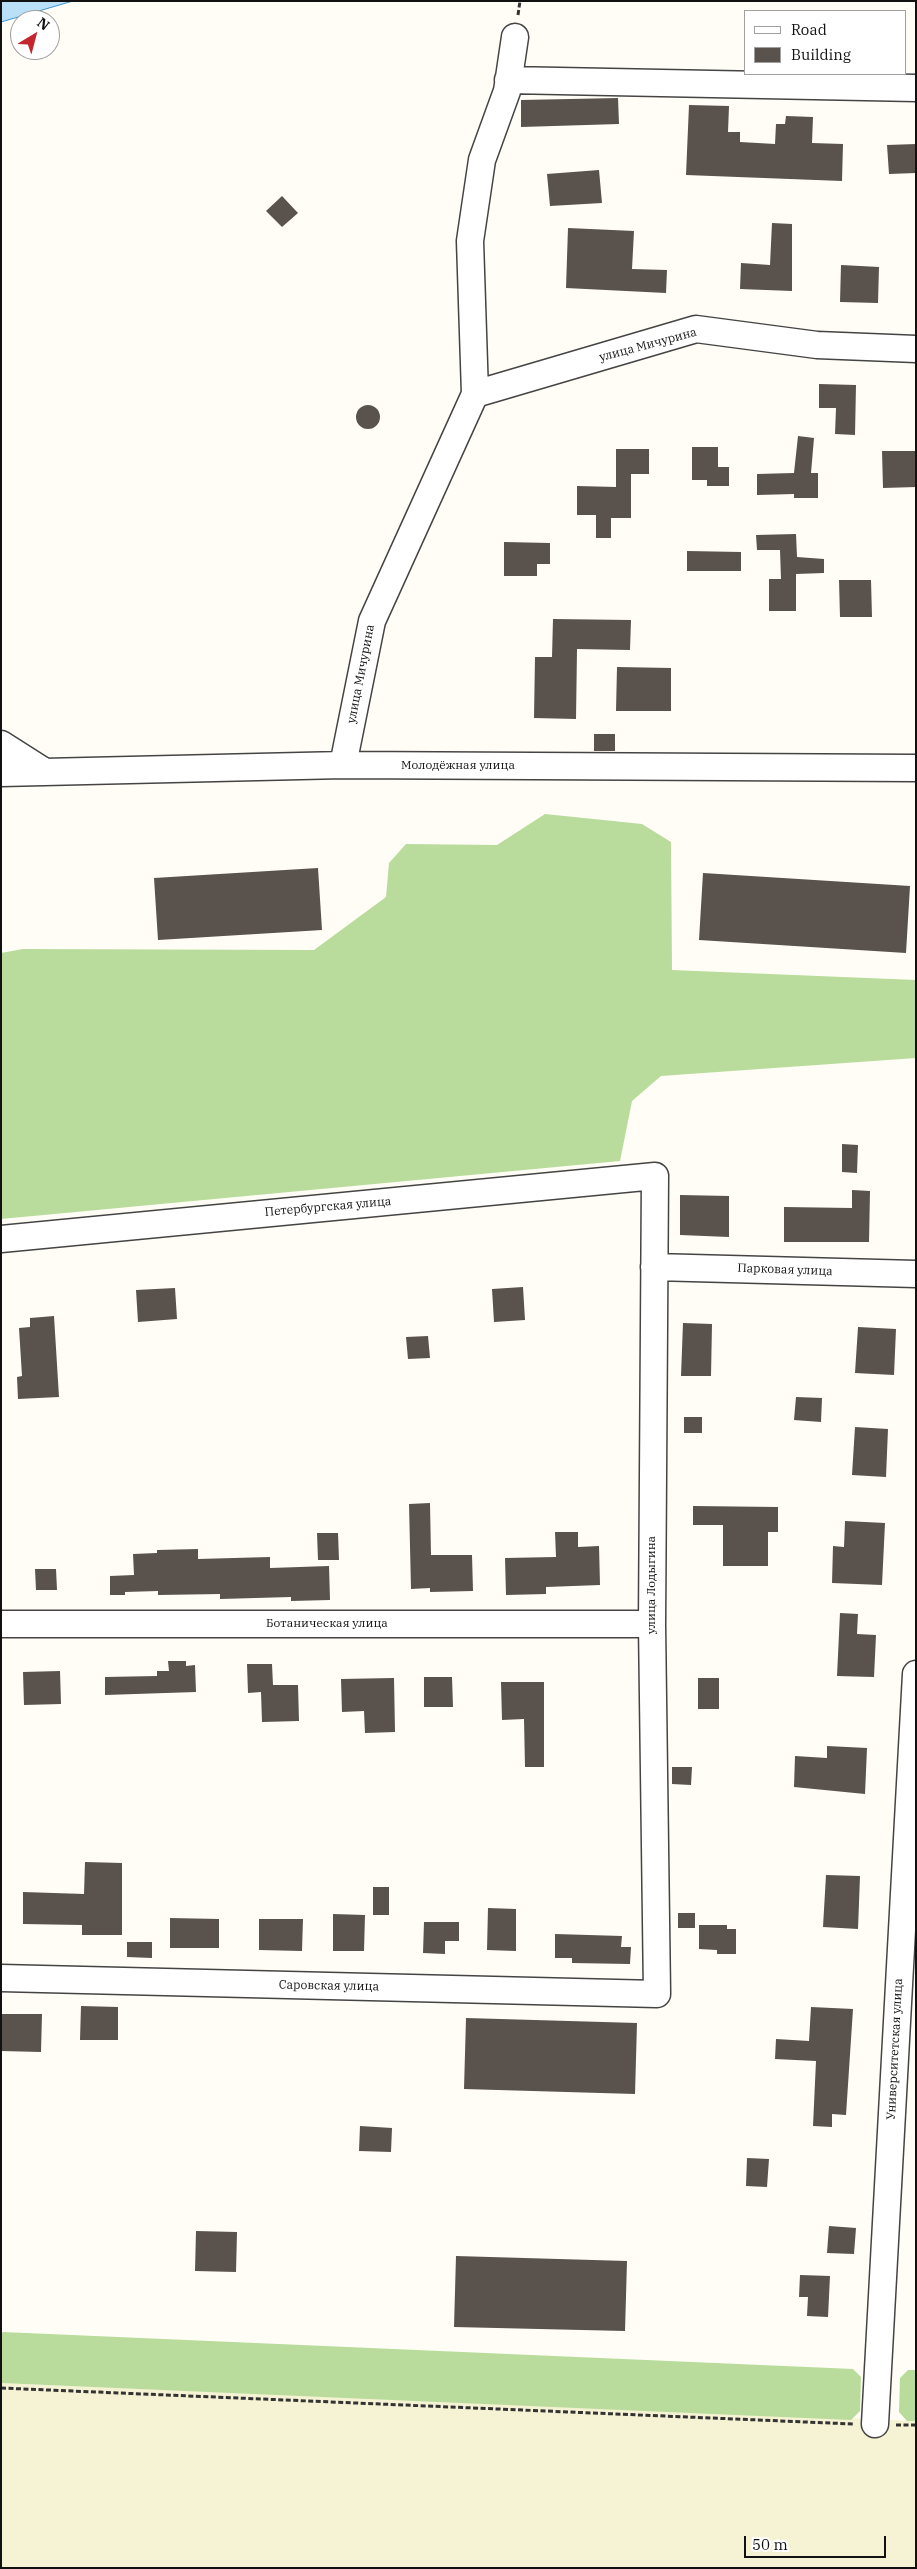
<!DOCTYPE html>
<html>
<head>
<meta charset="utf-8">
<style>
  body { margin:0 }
  #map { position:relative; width:917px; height:2569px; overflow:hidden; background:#fffdf5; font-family:"IBM Plex Serif",serif }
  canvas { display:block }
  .frame { position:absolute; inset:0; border:2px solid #111; pointer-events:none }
  .legend { position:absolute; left:744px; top:10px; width:162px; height:65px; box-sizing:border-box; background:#fff; border:1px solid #a0a0a0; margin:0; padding:6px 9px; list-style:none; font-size:15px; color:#111 }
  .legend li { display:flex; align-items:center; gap:10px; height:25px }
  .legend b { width:25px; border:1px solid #a0a0a0 }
  .north { position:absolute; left:10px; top:10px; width:50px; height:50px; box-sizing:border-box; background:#fff; border:1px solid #a0a0a0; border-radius:50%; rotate:37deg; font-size:14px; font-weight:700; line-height:20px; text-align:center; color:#111 }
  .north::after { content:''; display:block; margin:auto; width:18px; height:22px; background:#c4262e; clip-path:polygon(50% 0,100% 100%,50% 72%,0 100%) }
  .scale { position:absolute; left:744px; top:2536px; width:142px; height:22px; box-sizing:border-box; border:2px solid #111; border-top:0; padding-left:6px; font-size:15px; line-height:18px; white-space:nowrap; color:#111; -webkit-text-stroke:4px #fff; paint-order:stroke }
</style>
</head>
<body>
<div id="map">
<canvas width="917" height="2569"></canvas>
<div class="frame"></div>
<ul class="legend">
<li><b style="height:6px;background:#fff"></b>Road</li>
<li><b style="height:14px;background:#5a524d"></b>Building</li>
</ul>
<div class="north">N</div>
<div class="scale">50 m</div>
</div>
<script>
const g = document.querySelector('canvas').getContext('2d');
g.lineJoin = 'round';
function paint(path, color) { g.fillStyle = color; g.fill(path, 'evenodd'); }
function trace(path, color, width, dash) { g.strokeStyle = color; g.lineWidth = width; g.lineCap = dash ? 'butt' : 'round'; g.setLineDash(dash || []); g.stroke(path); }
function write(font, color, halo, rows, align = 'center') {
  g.font = font + ' "IBM Plex Serif",serif'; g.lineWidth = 5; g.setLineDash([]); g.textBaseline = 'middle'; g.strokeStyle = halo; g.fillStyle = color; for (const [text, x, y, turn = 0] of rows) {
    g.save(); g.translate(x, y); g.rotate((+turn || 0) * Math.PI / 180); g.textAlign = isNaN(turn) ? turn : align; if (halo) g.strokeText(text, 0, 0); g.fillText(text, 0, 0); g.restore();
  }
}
paint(new Path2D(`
  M1,2383L916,2421V2568H1Z`), '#f6f3d4');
paint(new Path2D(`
  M545,814L642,824L671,842L672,970L916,980V1058L661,1076L632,1101L620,1161L1,1219V953L23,949L314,950L386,897L389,863L406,844L497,845Z
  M3,2332L853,2369L861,2377L860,2411L851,2420L1,2383V2334Z
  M908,2370H916V2421H907L899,2412L900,2378Z`), '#b9dc9c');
const water = new Path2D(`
  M1,1H73L1,22Z`);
paint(water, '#b9e0f7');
trace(water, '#3f96cf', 1);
paint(new Path2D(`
  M618,98L619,124L521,127V100Z
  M689,105L729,106L728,132H740V142L775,144L776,124H785L786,116L813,117L812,143L843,144L842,181L686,175Z
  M916,144V173L889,174L887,145Z
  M599,170L602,203L550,206L547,174Z
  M282,196L298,213L282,227L266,211Z
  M772,223L792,224V291L740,289L741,263L770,265Z
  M568,228L634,231L632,269L667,270L666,293L566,288Z
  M841,265L879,267L878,303L840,302Z
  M819,384L856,385L855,435L835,434L836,408H819Z
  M356 417a12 12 0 1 1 24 0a12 12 0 1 1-24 0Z
  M798,436L814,438L811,473H818V498H794V494L757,495V474L794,473Z
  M692,447H718V467H729V486H707V480H692Z
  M616,449H649V474H631V518H611V538H596V515H577V486L616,487Z
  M882,451H916V487L883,488Z
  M796,534L797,557L824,559V573L796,574V611H769V579H781L780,550H757L756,535Z
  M504,542L550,543V564H537V576H504Z
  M687,551L741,552V571H687Z
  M839,580H871L872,617H840Z
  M553,619L631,620L630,650L577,649L576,719L534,718L535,657H552Z
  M617,667L671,668V711H616Z
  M594,734H615V751H594Z
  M318,868L322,930L158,940L154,878Z
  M703,873L910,886L906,953L699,940Z
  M842,1144L858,1145L857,1173L842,1172Z
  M852,1190L870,1191L869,1242H784V1207L852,1208Z
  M680,1195L729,1196V1237L680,1235Z
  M523,1287L525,1320L494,1322L492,1289Z
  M175,1288L177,1319L138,1322L136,1290Z
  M54,1316L59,1397L18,1399L17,1377L22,1376L19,1328L30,1327V1318Z
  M683,1323L712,1324L711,1376H681Z
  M858,1327L896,1329L894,1375L855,1373Z
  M428,1336L430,1358L408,1359L406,1337Z
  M796,1397L822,1398L821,1422L794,1420Z
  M684,1417H702V1433H684Z
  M855,1427L888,1429L886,1477L852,1475Z
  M430,1503L431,1555H472L473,1591L430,1592V1588L411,1589L409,1504Z
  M693,1506L778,1507V1532H768V1566H723V1525H693Z
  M845,1521L885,1523L882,1585L832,1583L833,1546L844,1547Z
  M555,1532H578V1547L599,1546L600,1585L546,1587V1594L506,1595L505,1558L556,1557Z
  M317,1533H338L339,1560H318Z
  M198,1549V1559L270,1557V1568L329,1566L330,1600L291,1601V1597L220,1599V1594L158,1595V1591L125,1592V1595H110V1576L134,1575L133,1554L157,1553V1550Z
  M35,1569H56L57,1590H36Z
  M840,1613L858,1614L857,1634L876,1635L874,1677L837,1676Z
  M168,1661H186V1666L195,1665L196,1692L105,1695V1677L157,1676V1671H169Z
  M247,1664H272L273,1685H298L299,1721L262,1722L261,1692L248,1693Z
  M60,1671L61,1704L24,1705L23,1672Z
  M424,1677H452L453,1707H424Z
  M394,1678L395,1732L365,1733L364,1711L342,1712L341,1679Z
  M698,1678H719V1709H698Z
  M501,1682H544V1767H525L524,1719L502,1720Z
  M827,1746L867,1748L865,1794L794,1787L795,1756L827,1758Z
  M672,1767H692L691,1785L672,1784Z
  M85,1862L122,1863V1935H82V1925L23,1924V1892L84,1894Z
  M826,1875L860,1876L858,1929L823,1927Z
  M373,1887H389V1915H373Z
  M488,1908L516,1909V1951L487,1950Z
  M678,1913H695V1928H678Z
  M333,1914L365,1915L364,1951H333Z
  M170,1918L219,1919V1948H170Z
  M259,1919H303L302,1951L259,1950Z
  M424,1922H459V1941H445V1954L423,1953Z
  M699,1925H727V1929H736V1954H717V1950L699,1949Z
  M555,1934L622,1936L621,1947H631L630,1964L572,1963V1958H555Z
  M127,1942H152V1958L127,1957Z
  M81,2006L118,2007V2040H80Z
  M811,2007L853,2009L846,2115L832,2114V2127L813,2126L816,2061L775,2059L776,2039L809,2041Z
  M1,2014H42L41,2052L1,2051Z
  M466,2018L637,2023L635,2094L464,2089Z
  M360,2126L392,2128L391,2152L359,2151Z
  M747,2158L769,2159L767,2187L746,2186Z
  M829,2226L856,2228L854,2254L827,2253Z
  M196,2231L237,2232L236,2272L195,2271Z
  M456,2256L627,2261L625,2331L454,2327Z
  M800,2275L830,2276L828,2317L807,2316L808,2297H799Z`), '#5a524d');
const minor = new Path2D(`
  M508,80L916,88
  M475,394L470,241L482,160L507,91L515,37
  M1,744L45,772
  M343,765L372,621L475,394L696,329L817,345L916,349
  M1,773L343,765L916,768
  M1,1239L655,1176L652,1624L657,1994L1,1978
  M654,1267L916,1274
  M1,1624H652
  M875,2424L916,1674`);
trace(minor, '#444', 29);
trace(new Path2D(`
  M518,15L520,1
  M1,2388L853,2424
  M896,2425H916`), '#333', 3, [5, 2.5]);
trace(minor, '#fff', 26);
write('12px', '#111', '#fff', [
  ["улица Мичурина",648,345,-15],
  ["улица Мичурина",361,674,-79],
  ["Молодёжная улица",458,766],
  ["Петербургская улица",328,1207,-5],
  ["Парковая улица",785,1270,2],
  ["улица Лодыгина",652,1585,-90],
  ["Ботаническая улица",327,1624],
  ["Саровская улица",329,1986,1],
  ["Университетская улица",895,2049,-87]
]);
</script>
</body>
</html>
